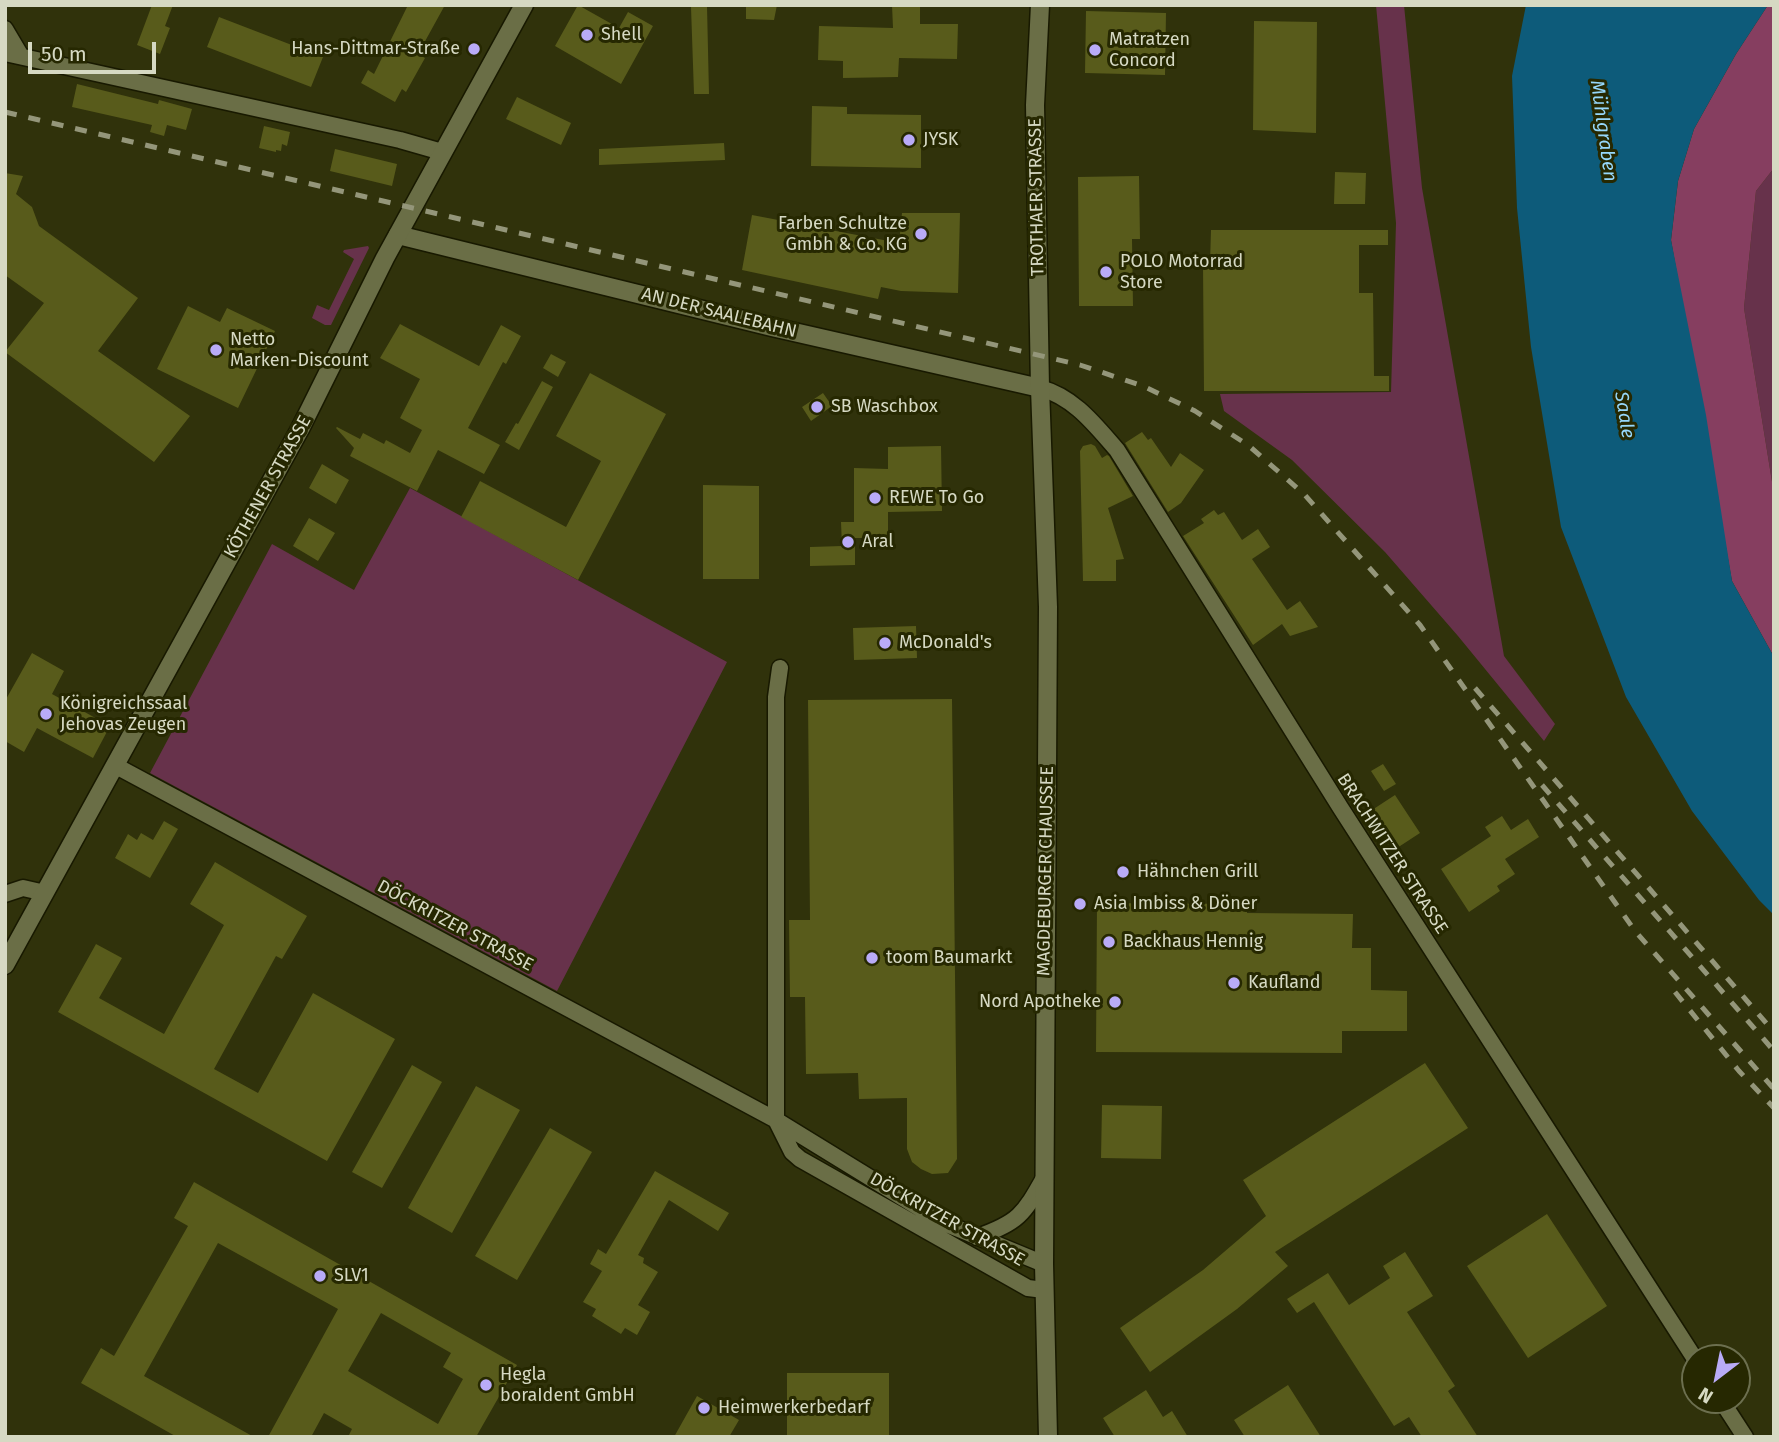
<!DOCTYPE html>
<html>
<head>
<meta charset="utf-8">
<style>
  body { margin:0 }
  #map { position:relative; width:1779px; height:1442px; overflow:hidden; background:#30320b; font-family:"Fira Sans",sans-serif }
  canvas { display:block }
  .frame { position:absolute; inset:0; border:7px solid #d6d9c3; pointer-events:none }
  .north { position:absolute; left:1681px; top:1344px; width:70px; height:70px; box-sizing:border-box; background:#262801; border:2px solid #6c6f4f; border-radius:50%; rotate:212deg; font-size:19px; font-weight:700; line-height:28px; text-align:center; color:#d6d9c3 }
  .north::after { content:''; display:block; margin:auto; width:24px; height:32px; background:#b9abf7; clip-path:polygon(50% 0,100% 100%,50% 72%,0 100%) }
  .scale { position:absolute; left:28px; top:42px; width:128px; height:32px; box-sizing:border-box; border:4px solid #d6d9c3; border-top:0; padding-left:9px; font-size:21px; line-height:24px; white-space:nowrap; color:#d6d9c3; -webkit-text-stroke:5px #262801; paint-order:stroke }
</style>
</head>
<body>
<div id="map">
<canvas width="1779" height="1442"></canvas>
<div class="frame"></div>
<div class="north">N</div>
<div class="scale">50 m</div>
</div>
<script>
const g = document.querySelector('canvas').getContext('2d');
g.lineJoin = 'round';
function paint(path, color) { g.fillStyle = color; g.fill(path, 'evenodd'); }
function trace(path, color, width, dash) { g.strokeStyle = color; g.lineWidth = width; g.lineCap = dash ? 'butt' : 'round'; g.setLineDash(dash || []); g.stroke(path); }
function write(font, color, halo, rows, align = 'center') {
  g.font = font + ' "Fira Sans",sans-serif'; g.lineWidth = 6; g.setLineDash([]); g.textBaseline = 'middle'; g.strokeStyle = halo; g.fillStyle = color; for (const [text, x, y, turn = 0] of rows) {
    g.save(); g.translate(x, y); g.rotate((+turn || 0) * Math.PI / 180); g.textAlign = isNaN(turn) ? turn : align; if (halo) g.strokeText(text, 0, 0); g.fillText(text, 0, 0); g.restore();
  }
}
paint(new Path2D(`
  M1376,5H1404L1422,188L1504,656L1555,724L1544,741L1458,636L1385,552L1292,460L1224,411L1220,394L1391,392L1396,223Z
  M1774,168V494L1744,308L1756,191Z
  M368,246L369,248L331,325H325L312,318L317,305L329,310L354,259L343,252L344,250Z
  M410,488L727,662L557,991L150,773L272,544L354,590Z`), '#67324b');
paint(new Path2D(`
  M1768,5H1774V168L1756,191L1744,308L1774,494V657L1732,581L1671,240L1678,181L1694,129L1736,54Z`), '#863e60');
paint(new Path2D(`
  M1526,5H1768L1736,54L1694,129L1678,181L1671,240L1706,415L1732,581L1774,657V915L1759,900L1692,811L1626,697L1561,527L1531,347L1517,208L1512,76Z`), '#0d5b7a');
paint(new Path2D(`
  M152,5H173L165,26L170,28L160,54L137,45Z
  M408,5H445L418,54L425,58L406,92L402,89L395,102L361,83L368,70L374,74Z
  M578,5L619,28L628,12L653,26L621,84L555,46Z
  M746,5H777L774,20L746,19Z
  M892,5H920V24H958L957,59L899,58L898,77L843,78V61L818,60L819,26L893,28Z
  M707,6L709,94H694L691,7Z
  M1086,11L1166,13L1165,75L1085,73Z
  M219,17L323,57L311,87L207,47Z
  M1254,21L1317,22L1316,133L1253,130Z
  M77,84L158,104L159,100L192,109L186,130L167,125L164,136L150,132L152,125L72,107Z
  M517,97L571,123L561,145L506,119Z
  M812,106L847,107V114L921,115V168L811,166Z
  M264,126L290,132L287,146L282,144L281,151L276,150V152L259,148Z
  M724,143L725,160L599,165V149Z
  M335,149L397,164L392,186L330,171Z
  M1335,172L1366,173L1365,204H1334Z
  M5,173L23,176L16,194L32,207L39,226L138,298L98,351L190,416L154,462L5,352L44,303L5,275Z
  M1139,176L1140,239H1132L1133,306H1079L1078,177Z
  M902,213H960L958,293L901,291L881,287L878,299L742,270L752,215L899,243Z
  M1211,230H1388V245H1359V293H1373L1374,376H1389V391H1204L1203,264H1210Z
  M188,306L220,322L227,308L275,331L238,408L157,369Z
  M400,324L479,366L501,325L521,336L506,364L503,362L468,428L500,445L484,474L438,450L417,491L350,456L354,448L336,428L337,427L360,439L363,433L384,444L386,440L410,453L422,430L400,418L420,379L380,358Z
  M551,354L566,362L558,377L543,368Z
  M590,373L666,414L578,580L461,517L480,481L566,527L601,461L556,436Z
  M542,381L553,387L519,450L505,442L516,423L518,424Z
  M823,393L832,406L811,421L802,407Z
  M1142,432L1148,440L1151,438L1171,467L1180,453L1204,470L1181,503L1168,512L1125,443Z
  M1091,444L1095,446L1102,458L1107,455L1109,456L1133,496L1108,508L1124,559L1116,560V581H1083L1080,451L1083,446Z
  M941,446L942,511L888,512V538H855V565L810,566V547L842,546L841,522H854V468L888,469V447Z
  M322,464L349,480L336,504L309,488Z
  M703,485L759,486V579H703Z
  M1214,510L1218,515L1224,512L1242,540L1258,529L1270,547L1252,559L1287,610L1300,601L1318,627L1290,636L1282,624L1253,645L1183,536L1204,523L1201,519Z
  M309,518L335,533L318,561L293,546Z
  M916,626L917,658L854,660L853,628Z
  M32,653L64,671L52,694L110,726L93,758L37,728L24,752L5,741V701Z
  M952,699L957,1159L948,1173L932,1174L921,1169L912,1162L907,1149V1098L859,1099L858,1073L806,1074L805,997H790L789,920H810L808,700Z
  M1383,764L1396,784L1384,791L1371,771Z
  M1395,795L1420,833L1397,848L1372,810Z
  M1502,816L1511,830L1528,819L1539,837L1505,859L1515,874L1497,886L1500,891L1469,912L1441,869L1491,836L1485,827Z
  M164,821L178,829L150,878L115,858L128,834L137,840L141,833L153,840Z
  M215,862L307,916L282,959L276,956L214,1069L258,1093L313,993L395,1039L327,1161L58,1012L96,944L122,958L99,998L164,1034L224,925L190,904Z
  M1097,903L1247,904V913L1353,914L1352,948H1371V990L1407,991V1031H1342V1053L1096,1052Z
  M1425,1063L1468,1128L1275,1252L1288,1266L1237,1309L1150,1372L1120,1328L1203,1270L1266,1216L1243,1180Z
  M412,1065L442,1082L382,1188L352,1172Z
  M476,1086L520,1110L452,1233L408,1208Z
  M1102,1105L1162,1106L1161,1159L1101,1158Z
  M550,1128L592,1152L517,1280L475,1256Z
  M655,1171L729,1213L718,1231L669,1200L638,1255L644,1258L643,1263L658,1272L638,1305L650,1312L637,1335L625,1328L621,1334L592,1316L596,1309L583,1302L602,1271L590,1264L598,1249L606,1254Z
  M194,1182L517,1365L476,1437H348L352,1429L324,1413L311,1437H268L338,1309L218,1243L144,1376L254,1437H177L81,1383L101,1348L114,1356L188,1226L174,1218ZM381,1313L451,1353L443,1367L463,1379L438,1424L348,1371Z
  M1547,1214L1607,1306L1528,1358L1467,1266Z
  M1405,1252L1433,1296L1407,1312L1455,1386L1448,1391L1478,1437H1422L1409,1417L1394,1426L1314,1302L1297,1313L1287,1299L1328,1273L1349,1305L1390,1278L1383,1266Z
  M787,1373H889V1437H787Z
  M1288,1385L1321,1437H1245L1234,1420Z
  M1146,1390L1163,1417L1172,1411L1188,1437H1115L1103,1418Z
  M697,1396L739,1420L729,1437H674Z`), '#585b1b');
const minor = new Path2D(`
  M5,29L21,56
  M5,53L400,140L442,152
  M1040,388C1074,397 1095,425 1117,450L1340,807L1695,1359
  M780,668L776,697V1120L792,1152L800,1159L1028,1288L1044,1290
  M116,766L776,1120L942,1222L1044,1264
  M5,894L23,888L45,893
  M977,1237C1018,1223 1024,1214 1044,1178
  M1721,1400L1745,1437`);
const tertiary = new Path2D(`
  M398,235L772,327L1040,388`);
const secondary = new Path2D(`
  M1040,5L1035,105L1040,388L1048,607L1044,1264L1048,1437
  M5,965L300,429L385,258L524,5`);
trace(minor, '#181900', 19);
trace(tertiary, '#181900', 21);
trace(secondary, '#181900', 21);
trace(minor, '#6a6e46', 16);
trace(tertiary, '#6a6e46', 18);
trace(secondary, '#6a6e46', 18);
trace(new Path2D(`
  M5,112L1080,365L1143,386L1195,411L1248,445L1304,494L1420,625L1635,931L1774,1089
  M1475,688L1774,1032
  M1542,785L1774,1051
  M1675,992L1739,1071L1774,1108`), '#94967a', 5, [12, 12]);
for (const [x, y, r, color] of [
  [587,35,7,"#b9abf7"],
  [474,49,7,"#b9abf7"],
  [1095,50,7,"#b9abf7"],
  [909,140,7,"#b9abf7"],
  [921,234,7,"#b9abf7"],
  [1106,272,7,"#b9abf7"],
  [216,350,7,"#b9abf7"],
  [817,407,7,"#b9abf7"],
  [875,498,7,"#b9abf7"],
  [848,542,7,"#b9abf7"],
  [885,643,7,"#b9abf7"],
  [46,714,7,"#b9abf7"],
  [1123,872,7,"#b9abf7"],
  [1080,904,7,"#b9abf7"],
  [1109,942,7,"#b9abf7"],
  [872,958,7,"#b9abf7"],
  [1234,983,7,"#b9abf7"],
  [1115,1002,7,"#b9abf7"],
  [320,1276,7,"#b9abf7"],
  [486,1385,7,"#b9abf7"],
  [704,1408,7,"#b9abf7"]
]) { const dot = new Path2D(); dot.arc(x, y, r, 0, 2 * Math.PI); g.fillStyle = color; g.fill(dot); trace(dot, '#262801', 2.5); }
write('18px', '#d6d9c3', '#262801', [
  ["Shell",601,35],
  ["Matratzen",1109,40],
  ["Concord",1109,61],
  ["Hans-Dittmar-Straße",460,49,"right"],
  ["JYSK",923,140],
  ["Farben Schultze",907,224,"right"],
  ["Gmbh & Co. KG",907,245,"right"],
  ["POLO Motorrad",1120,262],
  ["Store",1120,283],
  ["Netto",230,340],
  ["Marken-Discount",230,361],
  ["SB Waschbox",831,407],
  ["REWE To Go",889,498],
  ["Aral",862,542],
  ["McDonald's",899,643],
  ["Königreichssaal",60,704],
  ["Jehovas Zeugen",60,725],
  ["Hähnchen Grill",1137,872],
  ["Asia Imbiss & Döner",1094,904],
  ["Backhaus Hennig",1123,942],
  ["toom Baumarkt",886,958],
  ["Kaufland",1248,983],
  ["Nord Apotheke",1101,1002,"right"],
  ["SLV1",334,1276],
  ["Hegla",500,1375],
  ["boraIdent GmbH",500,1396],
  ["Heimwerkerbedarf",718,1408]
], 'left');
write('18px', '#d6d9c3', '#262801', [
  ["TROTHAER STRASSE",1037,197,-91],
  ["AN DER SAALEBAHN",719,313,14],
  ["KÖTHENER STRASSE",268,487,-61],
  ["BRACHWITZER STRASSE",1392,854,57],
  ["MAGDEBURGER CHAUSSEE",1046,871,-89],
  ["DÖCKRITZER STRASSE",455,926,28],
  ["DÖCKRITZER STRASSE",947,1220,29]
]);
write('italic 19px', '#96d8fb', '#262801', [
  ["Mühlgraben",1603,131,82],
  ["Saale",1624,415,81]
]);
</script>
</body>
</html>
